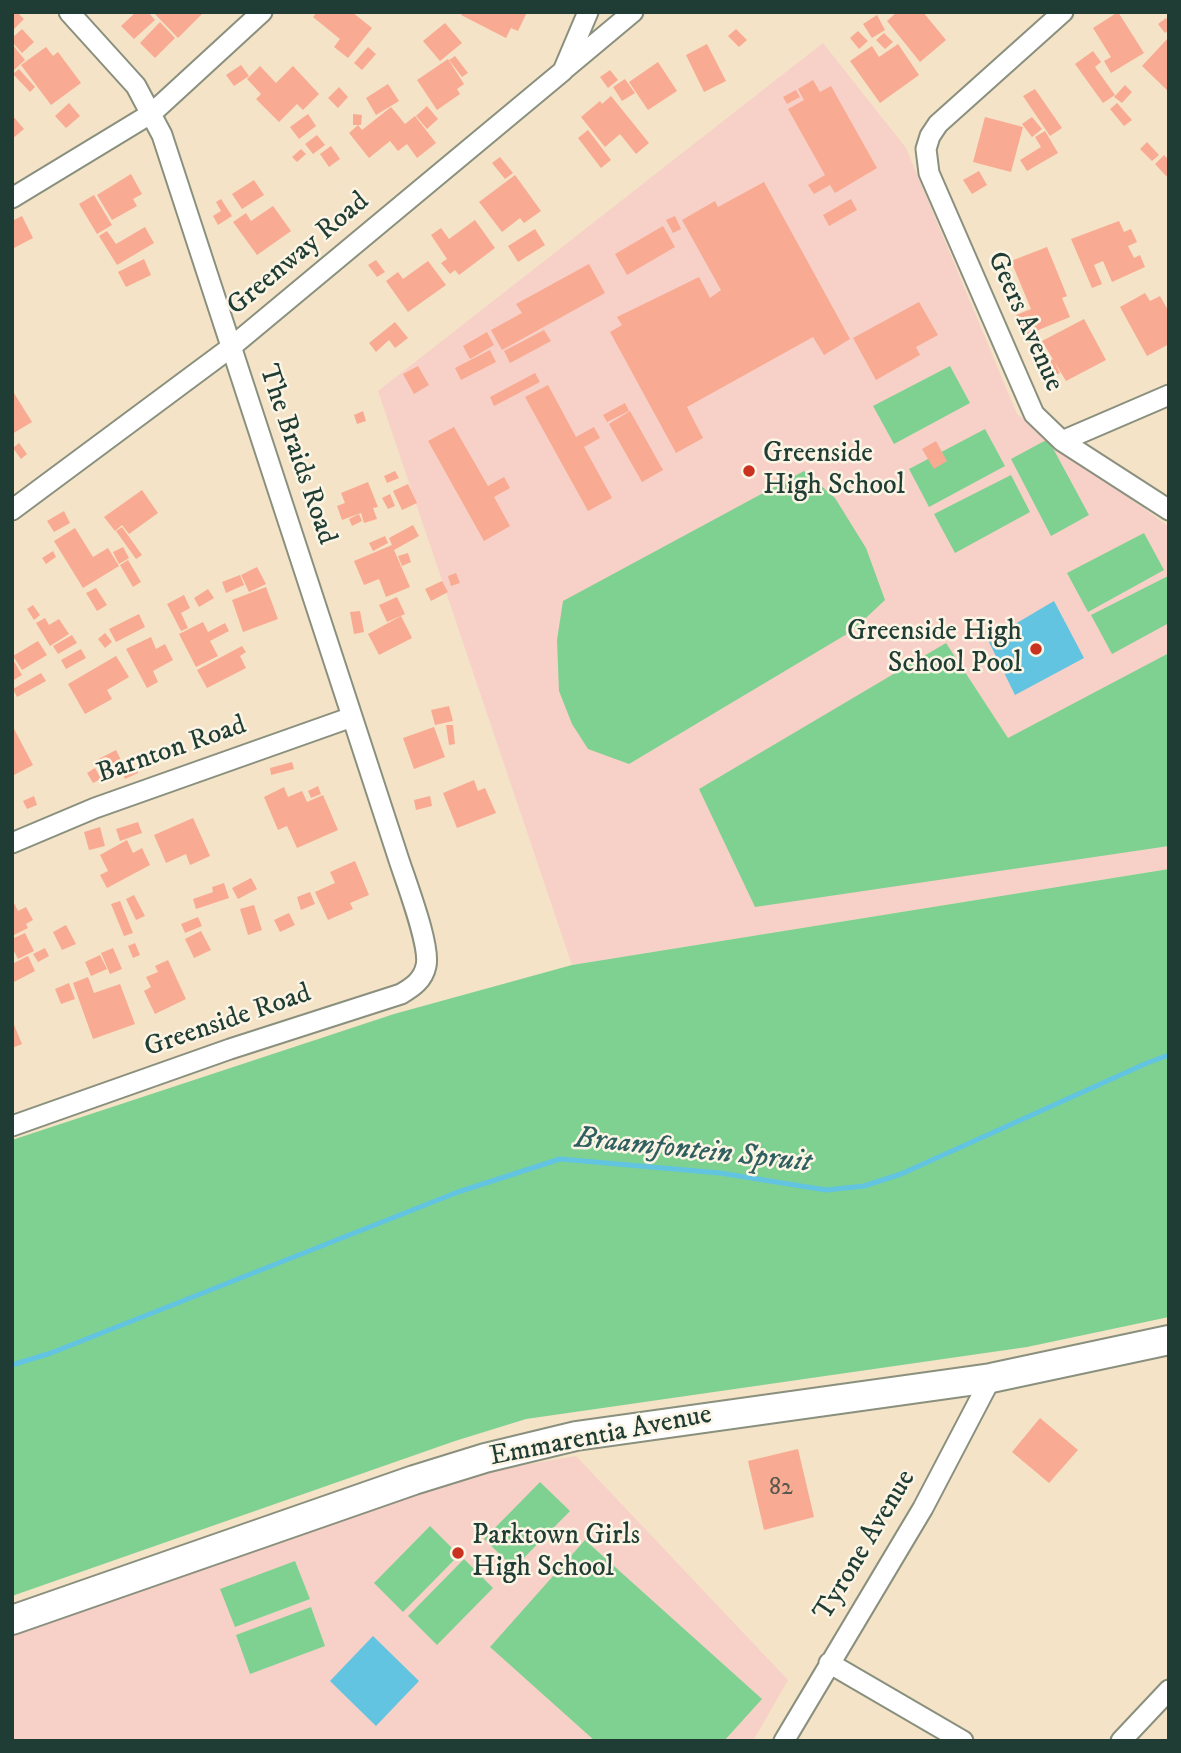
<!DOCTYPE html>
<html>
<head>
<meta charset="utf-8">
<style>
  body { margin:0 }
  #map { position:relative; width:1181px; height:1753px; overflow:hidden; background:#f4e3c7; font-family:"IM FELL DW Pica",serif }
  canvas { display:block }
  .frame { position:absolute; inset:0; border:14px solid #1f3d34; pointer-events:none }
</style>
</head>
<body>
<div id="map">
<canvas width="1181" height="1753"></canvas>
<div class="frame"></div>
</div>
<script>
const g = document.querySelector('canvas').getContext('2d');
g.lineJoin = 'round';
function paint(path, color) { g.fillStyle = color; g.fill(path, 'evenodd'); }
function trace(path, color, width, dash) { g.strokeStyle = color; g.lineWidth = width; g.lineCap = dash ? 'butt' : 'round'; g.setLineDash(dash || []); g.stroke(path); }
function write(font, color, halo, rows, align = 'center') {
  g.font = font + ' "IM FELL DW Pica",serif'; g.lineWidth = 5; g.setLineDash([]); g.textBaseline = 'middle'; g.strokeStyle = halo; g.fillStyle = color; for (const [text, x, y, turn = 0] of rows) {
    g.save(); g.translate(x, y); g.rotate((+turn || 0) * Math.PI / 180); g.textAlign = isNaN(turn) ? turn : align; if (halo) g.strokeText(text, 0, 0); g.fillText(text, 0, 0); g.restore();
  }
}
paint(new Path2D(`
  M823,43L906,148L1017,414L1169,527V869L572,965L378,391Z
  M576,1456L788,1680L753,1741H12V1634L484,1472Z`), '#f7d1c7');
paint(new Path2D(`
  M950,366L970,403L894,444L873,406Z
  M985,429L1005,466L929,507L909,469Z
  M1048,439L1089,515L1051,536L1011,459Z
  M804,471L835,498L866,548L885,600L852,631L629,764L588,749L572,724L559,691L557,640L563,601Z
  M1011,475L1030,512L955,553L934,514Z
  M1144,533L1164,570L1088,612L1067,573Z
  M1168,576L1169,623L1112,654L1091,615Z
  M946,643L1008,738L1169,653V846L755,907L699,789Z
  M1169,869V1317L1027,1347L526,1419L455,1441L12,1596V1140L394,1014L572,965Z
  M540,1482L570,1511L514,1568L484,1539Z
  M430,1526L459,1555L403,1612L374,1583Z
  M585,1540L762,1699L724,1741H595L490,1647Z
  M464,1559L493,1588L437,1645L408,1616Z
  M295,1561L310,1599L235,1627L220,1589Z
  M311,1607L325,1646L250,1674L236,1635Z`), '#7fd192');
paint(new Path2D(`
  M1054,601L1084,658L1015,695L988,640Z
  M373,1636L419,1681L376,1726L330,1681Z`), '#62c4e0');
trace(new Path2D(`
  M12,1365L51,1353L458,1192L560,1159L720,1173L826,1190L864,1186L901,1174L1147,1063L1169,1055`), '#62c4e0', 5);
paint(new Path2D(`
  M12,12H17L24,19L12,31Z
  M136,12H148L155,20L134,39L121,26Z
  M153,12H204L178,38Z
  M317,12H352L372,28L348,58L334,47L340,39L313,17Z
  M463,12H527L518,31L511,28L506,38L461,15Z
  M897,12H923L946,40L920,62L887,21Z
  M1118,12L1144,53L1111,73L1104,61L1111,57L1093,28Z
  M877,15L885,30L872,38L863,24Z
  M1166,18L1169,21V30L1165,33L1158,24Z
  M160,22L175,38L155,58L140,43Z
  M445,23L462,43L440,61L423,41Z
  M22,29L34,42L22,53L12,42V38Z
  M736,29L747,40L739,47L728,36Z
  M858,31L868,41L859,49L850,38Z
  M884,33L893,42L885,49L876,40Z
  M1169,37V92L1142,66Z
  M12,44L25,60L14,70L12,68Z
  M707,44L726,81L704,92L686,55Z
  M898,44L919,75L880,103L850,61L872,46L879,57Z
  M46,47L53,56L58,52L81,83L51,105L21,65Z
  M368,47L376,54L362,70L354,63Z
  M1093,51L1101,62L1095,67L1115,95L1103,103L1075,64Z
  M455,56L468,73L462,77L449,60Z
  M448,59L464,84L457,89L460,94L437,110L417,80Z
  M658,62L677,91L648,110L629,82Z
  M241,65L249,76L234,86L226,75Z
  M260,66L276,83L293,66L319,94L303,110L297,104L279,122L256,99L261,94L247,79Z
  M19,69L35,87L30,92L13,74Z
  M610,70L618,80L608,88L600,77Z
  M625,79L635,93L622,101L613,87Z
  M813,80L820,92L831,86L877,168L835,193L830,185L814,194L808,185L825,175L788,109L804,100L798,89Z
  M388,84L399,101L376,115L366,98Z
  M1125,85L1132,92L1122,103L1114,97Z
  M339,87L348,97L338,108L328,98Z
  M1035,89L1062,128L1050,136L1023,96Z
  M796,90L800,97L787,104L783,97Z
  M611,96L649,143L636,154L620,134L605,147L581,117L600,101L602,104Z
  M69,103L80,116L66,128L55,116Z
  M1117,103L1132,120L1124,126L1110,109Z
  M427,106L438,119L427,129L416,116Z
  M391,107L405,124L415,116L436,143L417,158L407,144L398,151L390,141L369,158L349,133L358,125L362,130Z
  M308,114L316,126L299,139L290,127Z
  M353,114L362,115L361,125H353Z
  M12,115L24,129L12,139Z
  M985,117L1023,127L1011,172L973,162Z
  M1032,117L1042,129L1032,137L1022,124Z
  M588,130L611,160L601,168L578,138Z
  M1045,131L1058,153L1027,171L1020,160L1041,147L1035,137Z
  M317,135L325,145L313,154L305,144Z
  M1147,142L1159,155L1152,161L1140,149Z
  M331,146L340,159L329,167L320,154Z
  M301,149L306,154L297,162L292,157Z
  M1164,155L1169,160V174L1166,176L1155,164Z
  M500,157L513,173L505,179L492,163Z
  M979,171L987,185L972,194L963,180Z
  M131,174L142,194L133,199L137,206L112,220L97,195Z
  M515,175L541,211L524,223L520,218L502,232L479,202Z
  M254,180L264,195L242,209L232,194Z
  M764,182L850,339L824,355L813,337L687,407L703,438L676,453L610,332L622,325L617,317L699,277L710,298L721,290L682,220L715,201L718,207Z
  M94,195L112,225L97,234L79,204Z
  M221,199L232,216L218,225L213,216L221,211L216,202Z
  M851,199L857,210L829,226L823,215Z
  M273,206L291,231L257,255L233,222L246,213L251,221Z
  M22,216L33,238L12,249V221Z
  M675,216L681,229L673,233L666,220Z
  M475,220L495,248L459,275L455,270L450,274L441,263L447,259L431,235L441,228L449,239Z
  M1119,221L1124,232L1131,229L1137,242L1128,246L1134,258L1140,255L1145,267L1112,282L1103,261L1094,265L1102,284L1092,288L1071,239Z
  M663,226L675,247L627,275L615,254Z
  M145,227L154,243L117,265L99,236L107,231L116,244Z
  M535,229L545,245L518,262L508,246Z
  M1047,247L1067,296L1062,298L1070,317L1024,336L1016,315L1031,309L1011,261Z
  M144,259L151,275L126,287L118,272Z
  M376,260L385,272L377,277L368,265Z
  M428,261L446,285L408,312L386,281L398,272L403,279Z
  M589,264L605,293L502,350L491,330L522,313L516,304Z
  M1145,293L1150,301L1160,296L1169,312V344L1147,356L1120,307Z
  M919,302L938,335L916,347L920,355L876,380L853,338Z
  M1084,319L1106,360L1066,381L1042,341Z
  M395,322L408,338L395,348L389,340L376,352L369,343Z
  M544,330L551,341L510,363L504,351Z
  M487,332L494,345L470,359L463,346Z
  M490,350L496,362L461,380L455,368Z
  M1053,359L1060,373L1049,378L1042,364Z
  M418,366L429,385L414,394L403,374Z
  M535,373L540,382L494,406L490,397Z
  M548,385L576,437L594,427L600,438L584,447L612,498L588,511L525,397Z
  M12,390L32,422L12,434Z
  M625,403L629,411L607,422L603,415Z
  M363,411L366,421L357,424L354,415Z
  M630,411L663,470L642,482L609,424Z
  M454,427L488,486L504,477L510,488L494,497L510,526L484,541L428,441Z
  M936,441L947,461L934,469L922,449Z
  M19,443L27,454L21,459L13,448Z
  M395,471L399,478L387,483L384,476Z
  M368,482L378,507L373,508L377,519L364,523L361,513L342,520L337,506L345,503L341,493Z
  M408,484L417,503L402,510L393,491Z
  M142,490L158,513L129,534L122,525L115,531L104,517Z
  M390,494L395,506L388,509L382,498Z
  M64,511L70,523L54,532L47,521Z
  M359,514L362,521L352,526L349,519Z
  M413,525L419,536L394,550L410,587L386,597L379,579L364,585L354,561L392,545L389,538Z
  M122,527L142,555L136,559L116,531Z
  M75,528L93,557L108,548L119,566L83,588L54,541Z
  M385,536L388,543L373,551L369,543Z
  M123,547L129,558L119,564L113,552Z
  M53,551L56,557L46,564L42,558Z
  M408,553L411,562L402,566L398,556Z
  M128,560L141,582L133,587L120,565Z
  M257,567L266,584L249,592L241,575Z
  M456,573L460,583L451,586L448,576Z
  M240,575L244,585L226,593L222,582Z
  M442,581L448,592L431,601L425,589Z
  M266,587L278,619L243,632L232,600Z
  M96,588L107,605L97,611L86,593Z
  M208,589L214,598L199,607L194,598Z
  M184,595L190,608L181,613L188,628L181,631L167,604Z
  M397,597L405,614L387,622L379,605Z
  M33,605L40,615L34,620L27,609Z
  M360,611L364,632L354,634L350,612Z
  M139,614L145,627L116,642L109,629Z
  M401,616L412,638L379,655L368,634Z
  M45,618L49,625L59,619L69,634L50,646L36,623Z
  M203,622L208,632L225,623L229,631L210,641L218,656L196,667L179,634Z
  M105,633L112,642L105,648L98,639Z
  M72,635L77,643L58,654L53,646Z
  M151,637L156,649L165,644L173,660L153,671L158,682L147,688L126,649Z
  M38,641L47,655L22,670L13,656Z
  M242,646L246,652L240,656L246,668L207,688L197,670Z
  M81,649L86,658L66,669L61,660Z
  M116,656L129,677L107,690L112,699L85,714L68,684Z
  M12,658L22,675L12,681Z
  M41,673L46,681L17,697L13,689Z
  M449,706L453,721L435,725L431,710Z
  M12,725L33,765L12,776Z
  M446,725H453L455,744L449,745Z
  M434,727L445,757L414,769L403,738Z
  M116,750L124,766L104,777L95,761Z
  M292,762L294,769L271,775L270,768Z
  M135,766L138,773L125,779L122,771Z
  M95,768L101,779L93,783L87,773Z
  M474,780L478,791L485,788L496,813L457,828L443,793Z
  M318,786L321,794L311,798L308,791Z
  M284,787L288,797L302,791L307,802L323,795L338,830L297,848L287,826L278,830L264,797Z
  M34,796L37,805L27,809L23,801Z
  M430,796L432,806L416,810L414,800Z
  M193,818L210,856L190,865L186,854L166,863L154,835Z
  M138,822L142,833L120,841L116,829Z
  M100,827L105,846L89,850L84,832Z
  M127,840L133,853L142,848L150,865L107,888L100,875L108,871L100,855Z
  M355,861L369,895L350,903L353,909L328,920L315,892L335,883L330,872Z
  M251,878L257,889L238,899L232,888Z
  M224,883L229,898L196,909L193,899L213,892L212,887Z
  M310,892L315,904L301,910L297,897Z
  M134,895L145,916L136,920L126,899Z
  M12,899L18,911L26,907L33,920L26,924L28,928L12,936Z
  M120,901L133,933L124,936L111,904Z
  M254,905L262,930L248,935L240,909Z
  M289,913L295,925L280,932L274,920Z
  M198,917L202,926L185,933L181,924Z
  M66,925L76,944L62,950L53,932Z
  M201,931L211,950L194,958L185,939Z
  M25,933L34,951L18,959L12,947V939Z
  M135,943L140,955L133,958L128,946Z
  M45,948L49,956L38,962L33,954Z
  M113,948L122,969L110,974L101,953Z
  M100,955L107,969L91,976L85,962Z
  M28,956L35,971L12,983V964Z
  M168,960L186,999L155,1014L144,991L151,987L146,977L158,972L155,966Z
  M88,977L94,993L120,984L135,1024L93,1039L73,983Z
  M69,983L75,999L61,1004L55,989Z
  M12,1020L22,1044L12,1048Z
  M1040,1418L1078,1450L1049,1483L1012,1452Z
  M798,1449L814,1517L764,1530L748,1461Z`), '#f9aa92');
const street = new Path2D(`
  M1063,12L938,124L930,136L926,149L929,173L1034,414L1062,441L1169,510
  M566,68L633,12
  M12,198L152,113L262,12
  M1062,441L1169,395
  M12,510L230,348L563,71L588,12
  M12,843L95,808L352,717
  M12,1126L230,1049L401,994C413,987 423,980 426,966C431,945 404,877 397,854L162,135L136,86L69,12
  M829,1663L963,1741
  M784,1741L923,1508L991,1378
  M1121,1741L1169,1690`);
const secondary = new Path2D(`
  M12,1620L414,1480L485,1458L576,1436L991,1378L1169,1340`);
trace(street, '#8a907e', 23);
trace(secondary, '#8a907e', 32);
trace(street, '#fff', 19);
trace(secondary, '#fff', 28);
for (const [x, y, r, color] of [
  [749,471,7,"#c8321e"],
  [1036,649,7,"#c8321e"],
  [458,1553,7,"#c8321e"]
]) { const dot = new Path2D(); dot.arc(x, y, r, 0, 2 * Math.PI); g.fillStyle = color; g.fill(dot); trace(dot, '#fcf5e5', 2.5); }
write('24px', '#56584c', null, [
  ["82",781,1489]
]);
write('28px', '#1f3d34', '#fcf5e5', [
  ["Greenway Road",299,255,-40],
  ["Geers Avenue",1024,322,66],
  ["The Braids Road",296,455,71],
  ["Barnton Road",172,751,-19],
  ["Greenside Road",228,1022,-19],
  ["Emmarentia Avenue",601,1437,-11],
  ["Tyrone Avenue",866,1546,-59]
]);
write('28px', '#1f3d34', '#fcf5e5', [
  ["Greenside",763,455],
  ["High School",763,487],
  ["Greenside High",1022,633,"right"],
  ["School Pool",1022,665,"right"],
  ["Parktown Girls",472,1537],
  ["High School",472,1569]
], 'left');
write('italic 30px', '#305f5f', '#fcf5e5', [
  ["Braamfontein Spruit",693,1152,6]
]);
</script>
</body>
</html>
